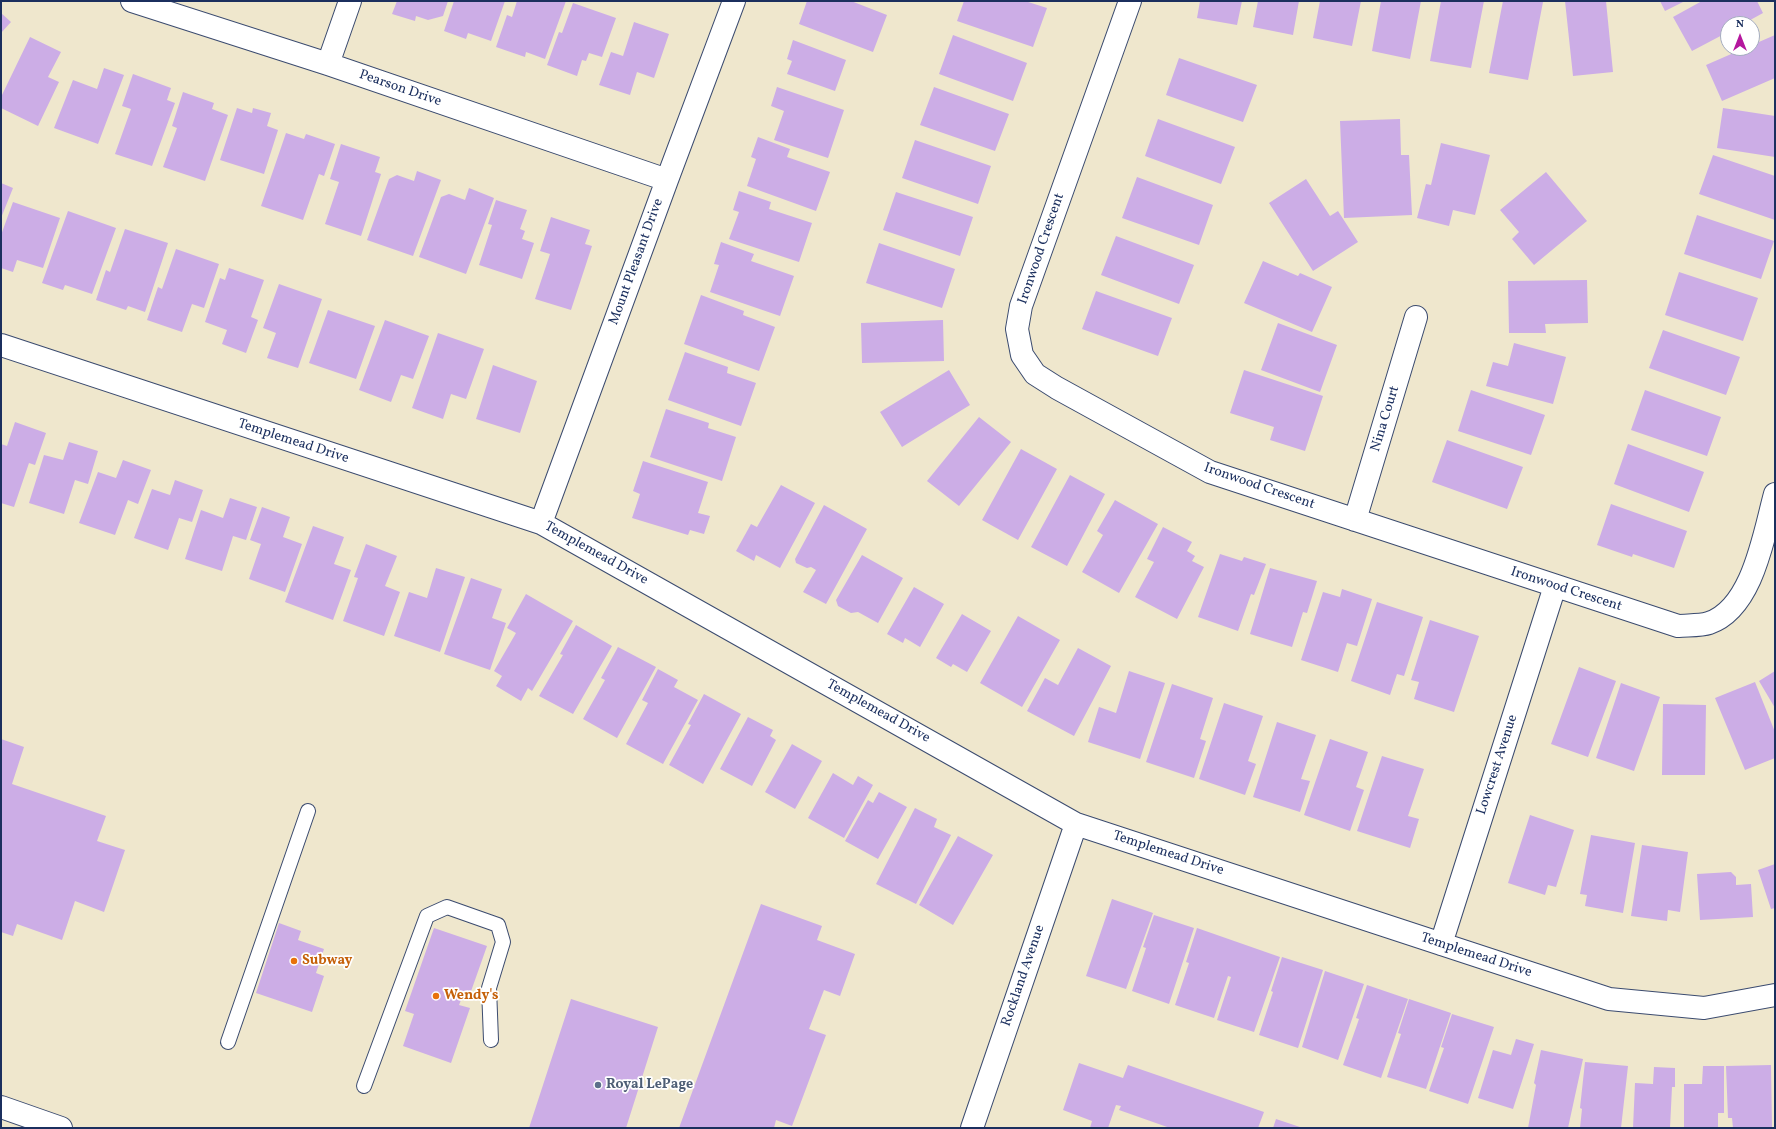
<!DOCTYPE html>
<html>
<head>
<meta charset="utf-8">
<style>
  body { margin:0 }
  #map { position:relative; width:1776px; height:1129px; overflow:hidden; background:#efe7cd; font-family:Vollkorn,serif }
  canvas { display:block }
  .frame { position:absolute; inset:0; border:2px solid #1b2f5e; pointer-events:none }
  .north { position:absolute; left:1720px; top:16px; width:40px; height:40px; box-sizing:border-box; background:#fff; border:1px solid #a4acbf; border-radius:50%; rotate:0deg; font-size:11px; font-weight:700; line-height:16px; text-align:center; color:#1b2f5e }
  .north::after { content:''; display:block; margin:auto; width:14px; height:18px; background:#b5179e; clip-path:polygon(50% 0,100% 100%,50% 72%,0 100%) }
</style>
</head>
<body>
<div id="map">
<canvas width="1776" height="1129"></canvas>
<div class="frame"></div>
<div class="north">N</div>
</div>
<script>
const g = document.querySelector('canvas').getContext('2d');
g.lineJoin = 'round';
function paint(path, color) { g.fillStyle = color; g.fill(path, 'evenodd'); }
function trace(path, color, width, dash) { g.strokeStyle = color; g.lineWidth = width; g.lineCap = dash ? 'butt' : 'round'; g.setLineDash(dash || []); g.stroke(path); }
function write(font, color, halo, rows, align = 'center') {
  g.font = font + ' Vollkorn,serif'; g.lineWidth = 3.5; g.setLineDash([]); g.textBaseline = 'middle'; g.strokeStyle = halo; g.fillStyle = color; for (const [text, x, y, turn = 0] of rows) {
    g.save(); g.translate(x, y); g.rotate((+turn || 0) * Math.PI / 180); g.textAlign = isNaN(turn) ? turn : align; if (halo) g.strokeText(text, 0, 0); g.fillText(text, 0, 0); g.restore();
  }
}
paint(new Path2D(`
  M397,1H448L443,16L428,20L416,16L415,21L392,14Z
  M454,1H505L491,41L468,33L466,39L444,31Z
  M517,1H566L545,59L526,52L525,57L496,47L507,15L512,17Z
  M807,1H851L887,15L873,52L799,24Z
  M964,1H1025L1047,8L1033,47L957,21Z
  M1200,1H1242L1237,25L1197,18Z
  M1258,1H1299L1293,35L1253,27Z
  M1320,1H1361L1352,46L1313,38Z
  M1381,1H1421L1410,59L1372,51Z
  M1441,1H1484L1471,68L1430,61Z
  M1503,1L1543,2L1528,80L1489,73Z
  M1565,1H1606L1613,72L1573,76Z
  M1660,1H1685L1665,11Z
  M1702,1H1757L1763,13L1743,24H1728V32L1692,51L1673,17Z
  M573,3L616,18L602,57L589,53L586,61L582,60L577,76L547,65L559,32L562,33Z
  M1,13L11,22L1,33Z
  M634,22L669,34L654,78L637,72L630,95L599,85L611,52L623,56Z
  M953,35L1027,63L1013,101L939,74Z
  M1775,35V78L1722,101L1706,65L1745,48H1752V45Z
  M30,37L61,52L48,77L59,82L38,126L1,108V97Z
  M793,40L846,60L835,91L787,74L792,61L787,59Z
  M1179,58L1257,85L1243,122L1166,95Z
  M104,68L124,75L98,144L54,128L73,80L97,89Z
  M133,74L171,88L167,100L175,103L152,166L115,154L131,109L122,106Z
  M777,87L844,110L828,158L774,140L784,111L771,106Z
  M934,87L1009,114L995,151L920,125Z
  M183,92L214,103L212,109L228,115L205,181L163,167L177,128L172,126Z
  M237,108L252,113L253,108L271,113L267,126L278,130L264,174L220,160Z
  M1723,108L1775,116V157L1717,148Z
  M1158,119L1235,147L1221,184L1145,156Z
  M1400,119L1401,155H1409L1412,215L1344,218L1340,121Z
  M286,133L304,139L306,134L335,144L324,176L319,174L303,220L261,206Z
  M758,137L790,149L787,157L830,172L816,211L747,186L756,159L751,157Z
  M915,140L991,166L978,204L902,178Z
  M1441,143L1490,155L1475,215L1453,210L1449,226L1417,218L1426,184L1431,185Z
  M341,144L380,157L375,172L381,174L361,236L325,224L339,182L330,179Z
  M1713,155L1775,176V220L1699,194Z
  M417,171L441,180L413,256L367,240L389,179L397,175L414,181Z
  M1546,172L1587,221L1534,265L1512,239L1519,232L1500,210Z
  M1137,177L1213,205L1199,245L1122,218Z
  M1306,179L1330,216L1338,211L1358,242L1313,271L1269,203Z
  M1,183L13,188L1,218Z
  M469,188L494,198L466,274L419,257L441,197L449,194L465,200Z
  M739,191L771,202L769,209L812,223L799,262L729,239L739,212L733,210Z
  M896,192L973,217L960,256L883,230Z
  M496,200L527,210L520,229L525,231L522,239L534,243L522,279L479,265L492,225L488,224Z
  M13,202L60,218L43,268L17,260L13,272L1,268V235Z
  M68,211L116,228L92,294L65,285L63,290L42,283Z
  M1697,215L1774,241L1761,279L1684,254Z
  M551,217L590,230L585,244L592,246L571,310L535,299L550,254L540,251Z
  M125,229L168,243L145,312L128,306L126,310L96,300L106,270L110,272Z
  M1116,236L1194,265L1179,304L1101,275Z
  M721,242L754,254L751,261L794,276L780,316L710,292L719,265L714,264Z
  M879,243L955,269L942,308L866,283Z
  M176,249L219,264L204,308L192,304L182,332L147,320L158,287L162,289Z
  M1263,261L1298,276L1300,273L1332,287L1312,332L1244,303Z
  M229,268L264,280L251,317L258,320L246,353L222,344L227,330L205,322L220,278L225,280Z
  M1679,272L1758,298L1743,341L1665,315Z
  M1587,280L1588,323L1545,324L1546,333H1509L1508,281Z
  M279,284L322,299L298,368L267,358L276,333L263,328Z
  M1096,291L1172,318L1158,356L1082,329Z
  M701,295L744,311L743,315L775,327L759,371L684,344Z
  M328,310L375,326L356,379L309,363Z
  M385,320L429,336L413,379L401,375L391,402L359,390Z
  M943,320L944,361L862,363L861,323Z
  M1278,323L1337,345L1320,392L1261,370Z
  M1663,330L1740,357L1726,395L1649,368Z
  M438,333L484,349L466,399L451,394L443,419L412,408Z
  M1514,343L1566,357L1553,404L1486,386L1493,362L1508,366Z
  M685,352L728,367L727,373L756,383L741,426L668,400Z
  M493,365L537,381L520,433L476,419Z
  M949,370L970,405L902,447L880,412Z
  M1244,370L1323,396L1305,451L1270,440L1274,427L1230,413Z
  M1471,390L1545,415L1531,455L1458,431Z
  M1645,390L1721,417L1707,456L1631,430Z
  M666,409L709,423L708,428L736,437L722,481L650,457Z
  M979,417L1011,442L959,506L927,481Z
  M15,422L46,433L35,465L29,463L14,507L1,503V444L7,446Z
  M1447,440L1523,467L1507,509L1432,482Z
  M69,442L98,451L88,484L75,480L64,514L29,503L44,455L63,460Z
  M1628,444L1704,472L1689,512L1614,484Z
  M1021,449L1057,469L1018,540L982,520Z
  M123,460L151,470L138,504L128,500L115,535L79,523L98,472L116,478Z
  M643,461L708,482L698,513L710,516L704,534L690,530L688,535L632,518L640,494L633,491Z
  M1070,475L1105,494L1067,566L1031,547Z
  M175,480L203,490L192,522L179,518L168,550L134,538L152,489L170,495Z
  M781,485L815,503L780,568L756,555L754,561L736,551L751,524L757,527Z
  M230,498L257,507L246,540L233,536L222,571L185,559L201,510L223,518Z
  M1115,500L1158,524L1119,593L1082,572L1103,535L1097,531Z
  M1611,504L1687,531L1674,568L1633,554L1632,557L1597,545Z
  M824,505L867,529L826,604L803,592L816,570L811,567L807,568L796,563L795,559Z
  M262,507L290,517L283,537L302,544L285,592L249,579L261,544L250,540Z
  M313,526L344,537L334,564L351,570L333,620L285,602Z
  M1163,527L1192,542L1187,551L1195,556L1192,561L1204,567L1177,619L1135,597L1154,562L1147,559Z
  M366,544L397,556L385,586L400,592L384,636L343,621L358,578L354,577Z
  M1220,554L1242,561L1244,557L1266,564L1254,595L1251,594L1238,631L1198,617Z
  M862,555L903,578L878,623L858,612L851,613L838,606L836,600Z
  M436,568L465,577L440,652L394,636L409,592L427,598Z
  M1270,568L1317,581L1307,613L1303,612L1292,647L1250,634Z
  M471,578L502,589L492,618L506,623L490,670L444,654Z
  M914,587L944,604L920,647L905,638L903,643L887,634Z
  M1342,589L1372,599L1357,646L1347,643L1338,672L1301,660L1323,592L1340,597Z
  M526,594L573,621L532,691L528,688L521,701L496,686L502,676L494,671L516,633L507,628Z
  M1377,602L1423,617L1404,676L1397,674L1390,695L1351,681Z
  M962,614L991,631L967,672L953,664L951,667L936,658Z
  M1018,616L1060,640L1022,707L980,683Z
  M1430,620L1479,636L1454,712L1414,699L1419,682L1411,680Z
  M576,625L612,646L573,714L539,696L563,655L560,654Z
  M618,647L656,667L617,738L583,719L605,680L601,678Z
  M1078,648L1111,666L1074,736L1027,711L1045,678L1058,685Z
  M1579,667L1616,681L1588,757L1551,744Z
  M658,669L678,680L674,687L698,700L663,764L626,744L648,703L642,700Z
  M1129,671L1165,683L1140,759L1088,742L1099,707L1116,713Z
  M1775,671V708L1759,681Z
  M1755,682L1775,732V758L1745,770L1715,698Z
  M1621,683L1660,697L1634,771L1596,758Z
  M1172,684L1213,698L1200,739L1206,741L1194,778L1146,762Z
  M704,694L741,714L703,784L669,765L691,725L688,724Z
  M1224,703L1263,716L1248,761L1256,764L1245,795L1199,779Z
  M1663,704L1706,705L1705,775H1662Z
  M748,717L773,730L770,736L776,740L752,786L720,769Z
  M1277,722L1316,735L1301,779L1310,781L1300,812L1253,797Z
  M1,739L24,747L12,784L106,816L97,841L125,850L104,912L75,901L62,940L17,924L13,936L1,932Z
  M1330,739L1368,752L1356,787L1364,790L1350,831L1304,815Z
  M792,744L822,761L795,809L765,792Z
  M1382,756L1424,769L1408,816L1419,819L1410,848L1357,831Z
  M833,773L853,785L858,776L873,785L844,838L808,818Z
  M879,792L907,807L878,859L845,841L868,800L873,803Z
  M915,808L937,819L934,827L951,835L916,904L876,884Z
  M1530,815L1574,830L1556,887L1548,885L1545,895L1508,883Z
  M1591,835L1635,843L1623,913L1585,906L1587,895L1580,894Z
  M958,836L993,855L953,925L919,905Z
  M1642,845L1688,852L1680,912L1668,910L1667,921L1631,916Z
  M1775,864V908L1771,909L1758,870Z
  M1731,872L1736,877V885L1751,884L1753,917L1700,920L1697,874Z
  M1112,899L1153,913L1126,989L1086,976Z
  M761,904L822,926L817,940L855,954L840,996L824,990L809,1029L826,1035L792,1126L776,1120L774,1128H679Z
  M1154,915L1194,928L1169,1004L1132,991L1146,948L1143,947Z
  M279,923L301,931L298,940L324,949L316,973L324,976L312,1012L256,993Z
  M434,928L487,946L469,997L463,995L459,1005L470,1008L451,1063L403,1046L414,1014L405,1011Z
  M1197,928L1280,957L1254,1032L1217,1020L1231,977L1228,976L1214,1018L1175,1005L1189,963L1186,962Z
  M1282,957L1323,970L1298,1048L1259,1035L1273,992L1271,991Z
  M1325,971L1364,984L1338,1060L1302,1047Z
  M1367,985L1408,999L1381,1078L1343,1065L1359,1019L1356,1018Z
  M571,999L658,1027L626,1128H529Z
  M1409,999L1451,1013L1426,1089L1387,1077L1401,1034L1398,1033Z
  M1452,1014L1494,1027L1468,1104L1429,1091L1444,1048L1441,1047Z
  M1516,1039L1534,1044L1513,1109L1478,1098L1493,1050L1511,1055Z
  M1541,1050L1583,1059L1568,1128H1528L1536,1085L1534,1083Z
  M1585,1062L1628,1066L1621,1128H1580L1582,1109L1580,1108Z
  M1079,1063L1123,1078L1128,1065L1264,1112L1258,1128H1170L1119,1110L1121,1106L1116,1105L1108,1128H1090L1092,1121L1063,1110Z
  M1771,1065L1772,1128H1733L1732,1118H1728L1726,1066Z
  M1703,1066H1724V1113H1718V1128H1684V1084H1702Z
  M1654,1067L1675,1068V1087H1672L1670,1128H1633L1635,1083L1653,1084Z
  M1276,1119L1303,1128H1273Z`), '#ccade6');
const lane = new Path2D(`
  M228,1042L308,811
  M364,1086L427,916L447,907L498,925L503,942L489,988L491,1040`);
const street = new Path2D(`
  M132,1L328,64L667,180
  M1130,1L1021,306L1017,329L1022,355L1035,374L1057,388L1210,472L1678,626C1687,625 1700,626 1709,623C1753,608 1764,534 1775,494
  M328,64L350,1
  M1,345L541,523L1076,824L1609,999L1704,1008L1775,995
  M1355,520L1416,317
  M541,523L667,180L734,1
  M1441,944L1555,586
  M972,1128L1076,824`);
const secondary = new Path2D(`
  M1,1107L61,1128`);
trace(lane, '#3b4b6f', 16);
trace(street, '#3b4b6f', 24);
trace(secondary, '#3b4b6f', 24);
trace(lane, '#fff', 14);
trace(street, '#fff', 22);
trace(secondary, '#fff', 22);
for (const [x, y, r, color] of [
  [294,961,4,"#e8710a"],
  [436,996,4,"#e8710a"],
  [598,1085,4,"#5c6f8a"]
]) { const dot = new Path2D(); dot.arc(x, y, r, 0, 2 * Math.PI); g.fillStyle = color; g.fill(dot); trace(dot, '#fff', 1.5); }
write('14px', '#1b2f5e', '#fff', [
  ["Pearson Drive",400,89,19],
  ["Ironwood Crescent",1042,249,-71],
  ["Mount Pleasant Drive",637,262,-70],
  ["Nina Court",1386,419,-73],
  ["Templemead Drive",293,442,18],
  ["Ironwood Crescent",1259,487,19],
  ["Templemead Drive",596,554,29],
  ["Ironwood Crescent",1566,590,18],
  ["Templemead Drive",878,712,29],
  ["Lowcrest Avenue",1498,765,-72],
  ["Templemead Drive",1168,854,18],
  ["Templemead Drive",1476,956,18],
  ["Rockland Avenue",1024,976,-71]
]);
write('bold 14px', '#c56008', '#fff', [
  ["Subway",302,961],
  ["Wendy's",444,996]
], 'left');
write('bold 14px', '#4e5e75', '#fff', [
  ["Royal LePage",606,1085]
], 'left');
</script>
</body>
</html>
